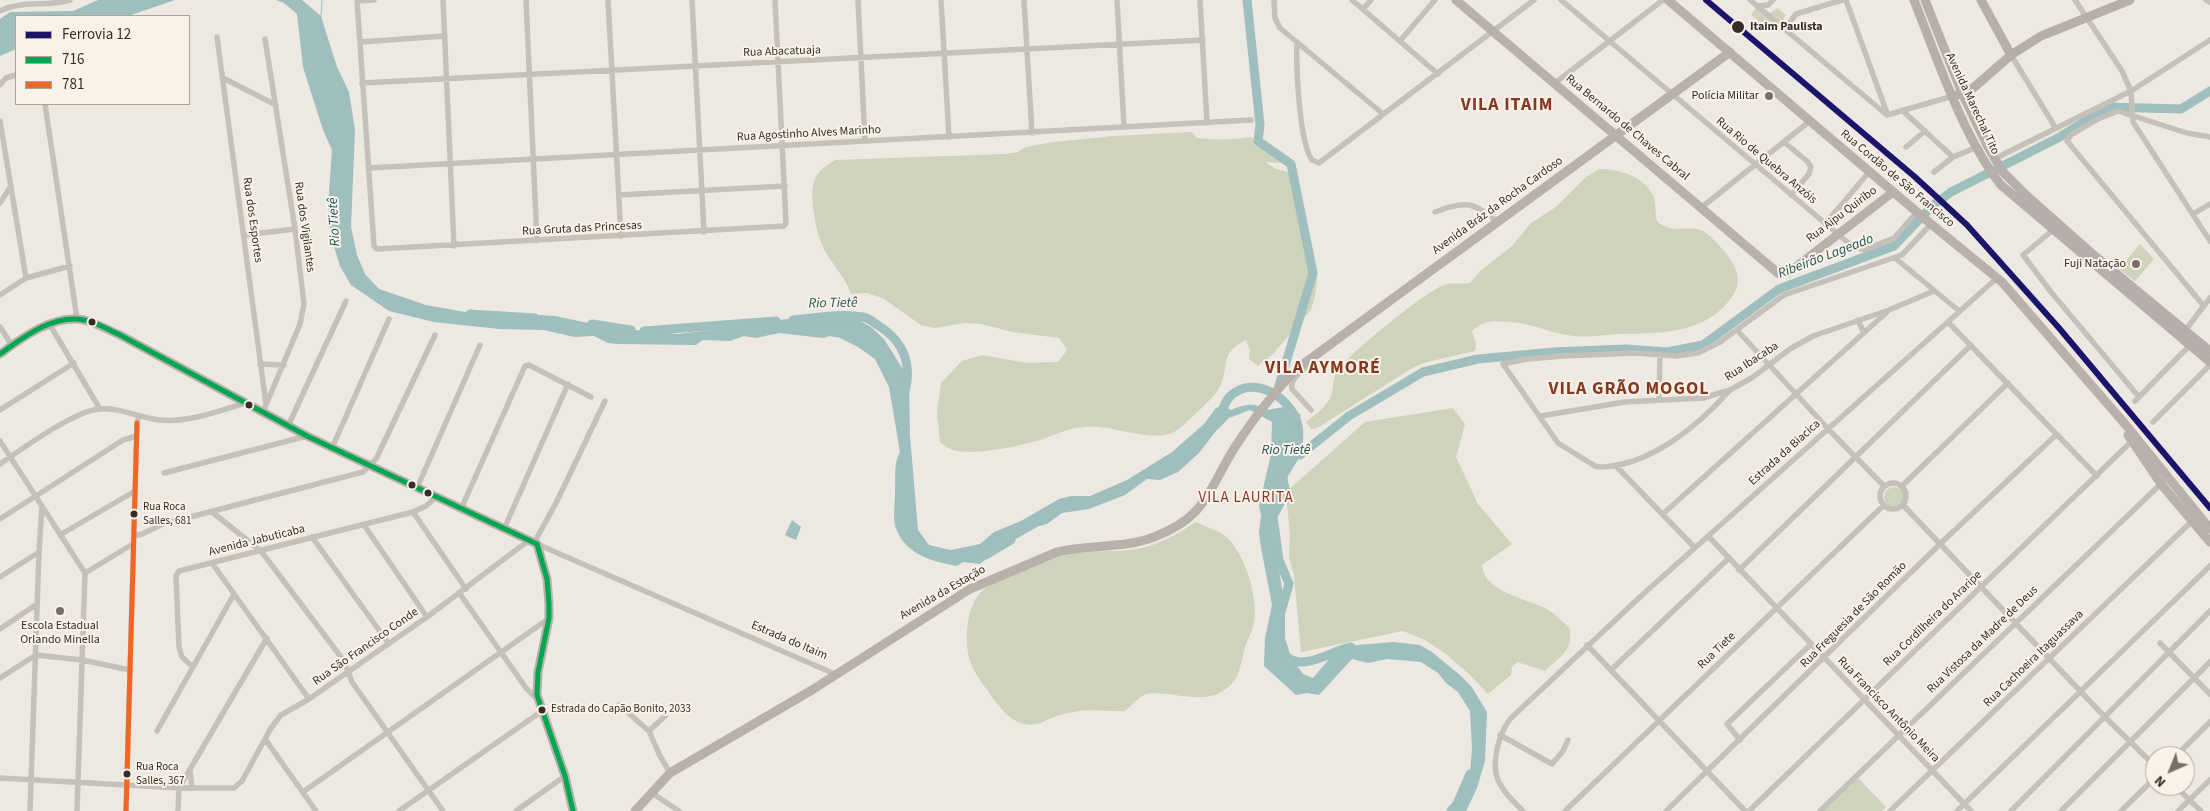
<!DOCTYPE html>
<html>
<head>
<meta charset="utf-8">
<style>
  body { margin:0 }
  #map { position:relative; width:2210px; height:811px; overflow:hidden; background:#ede8e2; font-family:"Source Sans 3",sans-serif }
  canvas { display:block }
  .legend { position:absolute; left:15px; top:15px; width:175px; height:90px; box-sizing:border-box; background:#faf2e9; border:1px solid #aca39c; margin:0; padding:6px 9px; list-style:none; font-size:15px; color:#372d28 }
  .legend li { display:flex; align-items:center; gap:10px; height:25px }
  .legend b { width:25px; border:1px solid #aca39c }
  .north { position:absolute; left:2145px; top:746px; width:50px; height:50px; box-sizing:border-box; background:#faf2e9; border:1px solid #aca39c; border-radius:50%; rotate:224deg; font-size:14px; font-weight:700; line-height:20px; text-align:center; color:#372d28 }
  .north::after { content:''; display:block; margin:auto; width:18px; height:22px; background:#776e69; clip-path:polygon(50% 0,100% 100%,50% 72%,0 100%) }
</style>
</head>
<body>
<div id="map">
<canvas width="2210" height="811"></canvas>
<ul class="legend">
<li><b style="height:6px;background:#1c146b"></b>Ferrovia 12</li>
<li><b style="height:6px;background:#00a651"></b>716</li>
<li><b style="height:6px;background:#f26522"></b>781</li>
</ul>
<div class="north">N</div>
</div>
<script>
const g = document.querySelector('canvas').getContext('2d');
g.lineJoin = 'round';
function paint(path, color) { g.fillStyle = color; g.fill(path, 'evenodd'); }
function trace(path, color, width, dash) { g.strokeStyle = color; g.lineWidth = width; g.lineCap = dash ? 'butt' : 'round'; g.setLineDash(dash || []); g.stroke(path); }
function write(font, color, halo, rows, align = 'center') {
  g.font = font + ' "Source Sans 3",sans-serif'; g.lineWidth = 4; g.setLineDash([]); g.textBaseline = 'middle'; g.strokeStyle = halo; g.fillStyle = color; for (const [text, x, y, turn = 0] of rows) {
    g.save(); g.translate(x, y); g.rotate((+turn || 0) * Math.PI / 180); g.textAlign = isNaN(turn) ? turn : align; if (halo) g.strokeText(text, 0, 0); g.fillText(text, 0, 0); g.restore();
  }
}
paint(new Path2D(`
  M1757,7L1768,14L1778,8L1786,15L1781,24L1776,23L1770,31L1751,15Z
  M1192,132L1197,138C1216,140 1232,140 1251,137L1291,164L1265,162L1276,169L1296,174V189L1303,217L1307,249L1316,266L1317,281L1315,296L1311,310L1301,321L1273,354L1258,366L1249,359L1250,350L1246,340C1217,354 1231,369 1218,390C1213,398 1182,428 1174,432C1149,444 1112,423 1084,427C1068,428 1055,435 1040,440C1020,446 974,456 953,450C949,449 944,445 940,442L937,413L941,383L962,361L982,355L1027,363L1058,362L1067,350L1059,338L1013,332L981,324L965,323L935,328L921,325L884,299L867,293L851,294C845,276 831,264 823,247C816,232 808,194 815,179C819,170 827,165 835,160L1005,154L1018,152L1026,147L1053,142L1114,136Z
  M1600,169C1620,169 1646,177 1654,198C1656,204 1655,214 1657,221C1673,236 1686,223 1703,231C1711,236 1719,245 1725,252C1739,270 1744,284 1728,302C1701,335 1657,333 1619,334C1604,335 1588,338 1573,336C1552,334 1532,323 1510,322C1492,321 1486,319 1472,331L1476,344L1475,351L1423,363L1409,370L1317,428L1311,429L1306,422C1315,415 1325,408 1330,398C1334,389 1332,377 1339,369C1351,352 1429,288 1447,284C1454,283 1463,284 1470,283L1480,271L1512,246L1531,223L1556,207L1587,176Z
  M2140,244L2154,259L2135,281L2119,269Z
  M1453,408L1465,424L1456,457L1478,504L1512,544L1482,565C1484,594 1530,598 1550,611C1557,616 1564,623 1570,629C1572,653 1561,655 1545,671L1517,662L1512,667L1511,675L1488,694L1471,676L1446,654L1425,640L1403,631L1301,652L1294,575L1289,557L1290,535L1286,492L1365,422Z
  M1884 497a10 10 0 1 1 20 0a10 10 0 1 1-20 0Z
  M1196,522C1205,527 1216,529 1224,535C1245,552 1258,596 1254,622C1253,632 1246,641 1244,651C1239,671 1239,684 1217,694C1195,704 1156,687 1142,696C1136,700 1131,706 1125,711C1110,712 1095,709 1080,711C1071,712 1059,715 1051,718C1046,720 1042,723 1037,724C1012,729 998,705 985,687C979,679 973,670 970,661C964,641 966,608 981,592C990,582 1041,560 1056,556C1084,548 1114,554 1142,548C1162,543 1179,533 1196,522Z
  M1858,778L1886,807L1882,811H1823Z`), '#ced3bc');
paint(new Path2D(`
  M98,0H175L128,16H16V49L0,56V19L10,12L73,11Z
  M276,0H302L321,16L337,67L349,92L355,130L351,227L357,255L365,274L379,289L426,305L476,314L516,318L540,315L555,316L612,328L677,334L749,326L775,320L837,316L857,319L871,327L884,339L909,379L910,436L918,530L929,545L951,550L980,544L994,532L1021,521L1059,499L1071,496H1090L1127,480L1172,452L1204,424L1216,408L1223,405L1231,410C1244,404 1255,402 1267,410C1281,408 1292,402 1301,416L1295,418V435L1302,449L1299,458L1288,476L1286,492L1277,505L1272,526L1285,607V638L1291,657L1303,674L1313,678L1335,652L1346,646L1393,642L1420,645L1432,652L1461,676L1471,686L1487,712L1485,761L1477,788L1466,811H1454L1463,797L1470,773L1472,748L1470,711L1458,692L1446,683L1438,673L1421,662L1387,659L1368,663L1352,659L1319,695L1307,693L1296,695L1264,666L1265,638L1272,605L1260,542L1259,532L1261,516L1259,506L1271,454L1272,422L1250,410L1229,418L1216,431L1199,453L1178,472L1160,480L1147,479L1125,495L1089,509L1062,513L1047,524L1039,526L998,549L980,564L963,562L957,566C934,562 907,555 897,531C892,520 895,505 895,493C896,479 893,464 900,452L889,387L875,359L858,347L840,338L830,336L823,338L779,333L756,338L744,336L730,341L703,340L696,345L617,344L608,343L594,336L574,337L544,330L499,329L434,322L389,311L351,285L340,266L331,237L328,206L332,150L323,130L303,67L297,14L284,3Z
  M792,520L801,527L796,540L785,535Z`), '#9ebfbe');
trace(new Path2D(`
  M321,17L322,0`), '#9ebfbe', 1);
trace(new Path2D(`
  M1247,0L1260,125L1258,141L1291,164L1313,273L1278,389
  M470,314L535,318
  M793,320C816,318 840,313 863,317C869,318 874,323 879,326C903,341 911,362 906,388
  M592,324L631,330
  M644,331L776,321
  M1220,416C1223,408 1226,398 1234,393C1258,376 1293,400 1298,426C1300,434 1298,446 1297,453
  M1300,455L1349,416L1423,372L1478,359L1554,352L1626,349L1667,352L1703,345L1779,289L1894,246L1932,206L1951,192L2058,138L2108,107L2181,109L2210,91
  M986,555L1011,540
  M1281,612L1289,584L1279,560L1273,516L1286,492L1283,481
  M1286,656C1303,672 1331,651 1351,647
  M1451,811L1457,804L1470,774`), '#9ebfbe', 9);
trace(new Path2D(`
  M357,0L374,246L377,249L784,226L786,223L775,0
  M443,0L454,246
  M526,0L537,241
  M608,0L621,236
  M692,0L704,232
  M858,0L865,141
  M941,0L949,137
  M1024,0L1032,133
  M1117,0L1124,127
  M1200,0L1207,123
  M1274,0L1275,18L1280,28L1383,114
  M1352,0L1438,74
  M1561,0L1852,246L1864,250L1894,238L1917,212
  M1750,0L1887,115
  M1846,0L1887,113
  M2075,0L2122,71L2131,91
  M2206,0L2210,2
  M357,1L374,0
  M1757,6L1768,5L1773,0
  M1363,9L1371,0
  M0,11C22,0 47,7 70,0
  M1785,29L1796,14L1842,0
  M217,37L266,404
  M1400,41L1435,0
  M360,42L445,36
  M1297,42C1296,66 1299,142 1312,160L1319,163L1534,0
  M2011,55L2055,127
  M223,78L276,105
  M362,83L1203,40
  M1555,83L1663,0
  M0,85L6,78L16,75
  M2131,91L2133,122L2210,241
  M45,104L77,319
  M1904,112L1953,157
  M1887,115L1953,96
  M0,121L26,278
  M1784,142L1808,162L1811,167L1809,174L1791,195
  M1906,147L1925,131
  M1994,159L2131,91L2210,40
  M369,168L1251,120
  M1934,172L1953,157L1977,147
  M619,195L785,186
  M0,203L11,186
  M1702,207L1810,121
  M1435,212C1465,200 1473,202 1498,222
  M2193,214L2210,204
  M1825,224L1869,172
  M2053,230L2023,255L2051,292L2139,397
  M245,235L295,229
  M1895,258L1958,310
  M0,295L26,278L70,266
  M2203,305L2067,141L2071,135L2098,119L2118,111L2187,133L2210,137
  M1858,320L1864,333
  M1948,322L2097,476
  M50,325L100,409
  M0,327L12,345
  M1737,330L1831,432L1884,486
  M2184,332L2210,298
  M260,364L284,365
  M1305,368C1299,374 1290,379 1292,389L1311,410
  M1730,390C1698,426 1650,466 1600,467L1595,466L1558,443L1503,364L1527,359L1564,356L1635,353L1676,356L1698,353L1720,342L1784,295L1902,255L1931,224
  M1659,400L1660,355
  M2135,401L2190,345
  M0,410L74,363
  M263,412L300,324L304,304L295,229L265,39
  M1541,416L1625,402L1703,398L1730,390L1753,377L1790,349L1813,336L1889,310L1934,291
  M2153,422L2210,365
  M288,426L346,301
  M0,441L85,573
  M332,448L389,319
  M0,464C22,449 74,411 99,409C119,407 140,418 159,420C187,423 219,411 245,403
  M1616,466L1695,548
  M164,473L307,436
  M1880 496a13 13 0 1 1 26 0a13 13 0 1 1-26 0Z
  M1902,486L2008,383
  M417,488L480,345
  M1903,505L2105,717L2155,766
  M461,509L525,366L529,365L591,397
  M212,512L261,551L344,661L352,682L443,811
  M413,512L466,589
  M1664,513L1887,312
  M0,519L123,440L137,436
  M364,525L427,617
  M504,529L568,384
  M60,535L135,491
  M134,536L142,534L163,524L363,472L376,459L435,335
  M1708,536L1971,811
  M312,537L389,644
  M534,543L556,503L605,401
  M537,544L837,675
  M212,563L309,699
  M1739,570L1971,345
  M85,573L133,544
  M0,577L39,552
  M460,594L526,688L538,700
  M0,629L37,604
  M2160,643L2210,694
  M1587,645L1745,811
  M193,667L182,657L179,647L176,576L179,571L413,512L426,506L436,497
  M1611,670L1728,559
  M0,678L36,655L82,660L130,670
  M619,705L649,731L659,754L670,773
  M157,731L234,594
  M649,731L665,716
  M1500,735L1552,764L1563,751L1568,740
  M265,739L316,811
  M1740,740L1727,724L1811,644
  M2176,756L2210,722
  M190,771L192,788
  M0,778L179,788H234L242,781L271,728L281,715L309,699L427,617L528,541
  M2175,786L2201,811
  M303,792L548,619
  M652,793L679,811
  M30,811L39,552L42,507
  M77,811L85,573
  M126,811L137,423L139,416
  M178,811L179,788L267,638
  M399,811L542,711
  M516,811L565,776
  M1523,811C1514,802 1503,792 1498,780C1491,763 1499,732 1511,718L1641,596L1997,278
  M1565,811L1884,505
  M1666,811L1940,544L2056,435
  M1749,811L2134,439
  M1820,811L2167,478
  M1890,811L2192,521
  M1957,811L2210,566
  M2011,811L2210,611
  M2061,811L2210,662
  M2121,811L2155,778
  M2178,811L2210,780`), '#c6c0ba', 5.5);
trace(new Path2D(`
  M1456,0L1779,274L1788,273L1893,192
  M1668,0L1931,224L2002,282L2125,424L2210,529
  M0,354C23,337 54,314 84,320C96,323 108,330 120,335L307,436L537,544L547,579L549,604V618L538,672L537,695L565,776L573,811
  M2128,435L2161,484L2210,542
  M635,811L670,773L812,690L970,589L1057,552C1089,544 1123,549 1154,537C1207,517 1208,490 1235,447C1254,418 1276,388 1302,365L1730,52`), '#b7b0ab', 9);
trace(new Path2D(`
  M1914,0C1937,58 1963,137 2001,185L2210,362
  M1925,0L1962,93L1987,145L2002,171L2025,194L2095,256L2210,351
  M1981,0L2011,55
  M1957,95L1972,89L2011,55L2041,36L2130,0`), '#b5aeaa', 9);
trace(new Path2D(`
  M0,354C24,337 53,314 84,320C97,322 108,330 120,335L307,436L537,544
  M537,544L547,579L549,604V618L538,672L537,695L565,776L573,811`), '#00a651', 5);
trace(new Path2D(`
  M126,811L137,423`), '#f26522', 5);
trace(new Path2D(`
  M1706,0L1915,177L1967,225L2059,328L2210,508`), '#1c146b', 6);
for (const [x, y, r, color] of [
  [1738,27,7,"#372d28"],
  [1769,96,5,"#776e69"],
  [2136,264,5,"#776e69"],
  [92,322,4.5,"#372d28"],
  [249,405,4.5,"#372d28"],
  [412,485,4.5,"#372d28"],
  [428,493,4.5,"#372d28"],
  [134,514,4.5,"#372d28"],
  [60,611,5,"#776e69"],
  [542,710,4.5,"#372d28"],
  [127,774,4.5,"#372d28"]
]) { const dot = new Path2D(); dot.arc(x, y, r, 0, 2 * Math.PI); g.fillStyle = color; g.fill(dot); trace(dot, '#faf2e9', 2); }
write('11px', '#372d28', '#faf2e9', [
  ["Rua Roca",143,508],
  ["Salles, 681",143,522],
  ["Estrada do Capão Bonito, 2033",551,710],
  ["Rua Roca",136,768],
  ["Salles, 367",136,782]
], 'left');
write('bold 12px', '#372d28', '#faf2e9', [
  ["Itaim Paulista",1750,27]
], 'left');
write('12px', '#372d28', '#faf2e9', [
  ["Rua Abacatuaja",782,52,-2],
  ["Avenida Marechal Tito",1972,104,65],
  ["Rua Bernardo de Chaves Cabral",1627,128,40],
  ["Rua Agostinho Alves Marinho",809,134,-3],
  ["Rua Rio de Quebra Anzóis",1766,161,40],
  ["Rua Cordão de São Francisco",1897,179,40],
  ["Avenida Bráz da Rocha Cardoso",1498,206,-36],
  ["Rua Aipu Quiribo",1842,215,-37],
  ["Rua dos Esportes",252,220,82],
  ["Rua dos Vigilantes",304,227,82],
  ["Rua Gruta das Princesas",582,229,-3],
  ["Rua Ibacaba",1752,362,-33],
  ["Estrada da Biacica",1785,453,-42],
  ["Avenida Jabuticaba",257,541,-14],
  ["Avenida da Estação",943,593,-30],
  ["Rua Freguesia de São Romão",1854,615,-45],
  ["Rua Cordilheira do Araripe",1933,619,-44],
  ["Rua Vistosa da Madre de Deus",1983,640,-44],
  ["Estrada do Itaim",789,641,23],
  ["Rua São Francisco Conde",366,647,-35],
  ["Rua Tiete",1717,651,-44],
  ["Rua Cachoeira Itaguassava",2034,659,-44],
  ["Rua Francisco Antônio Meira",1888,710,46]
]);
write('12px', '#372d28', '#faf2e9', [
  ["Polícia Militar",1759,96],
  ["Fuji Natação",2126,264],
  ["Escola Estadual",60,626,"center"],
  ["Orlando Minella",60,640,"center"]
], 'right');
write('italic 14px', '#1e5558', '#faf2e9', [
  ["Rio Tietê",335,222,-93],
  ["Ribeirão Lageado",1826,257,-21],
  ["Rio Tietê",833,304,-1],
  ["Rio Tietê",1286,451]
]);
g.letterSpacing = '1px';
write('15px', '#853922', '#faf2e9', [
  ["VILA LAURITA",1246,499]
]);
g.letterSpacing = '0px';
g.letterSpacing = '1px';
write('bold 18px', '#853922', '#faf2e9', [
  ["VILA ITAIM",1507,106],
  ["VILA AYMORÉ",1323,369],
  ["VILA GRÃO MOGOL",1629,390]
]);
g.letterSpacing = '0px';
</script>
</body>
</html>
